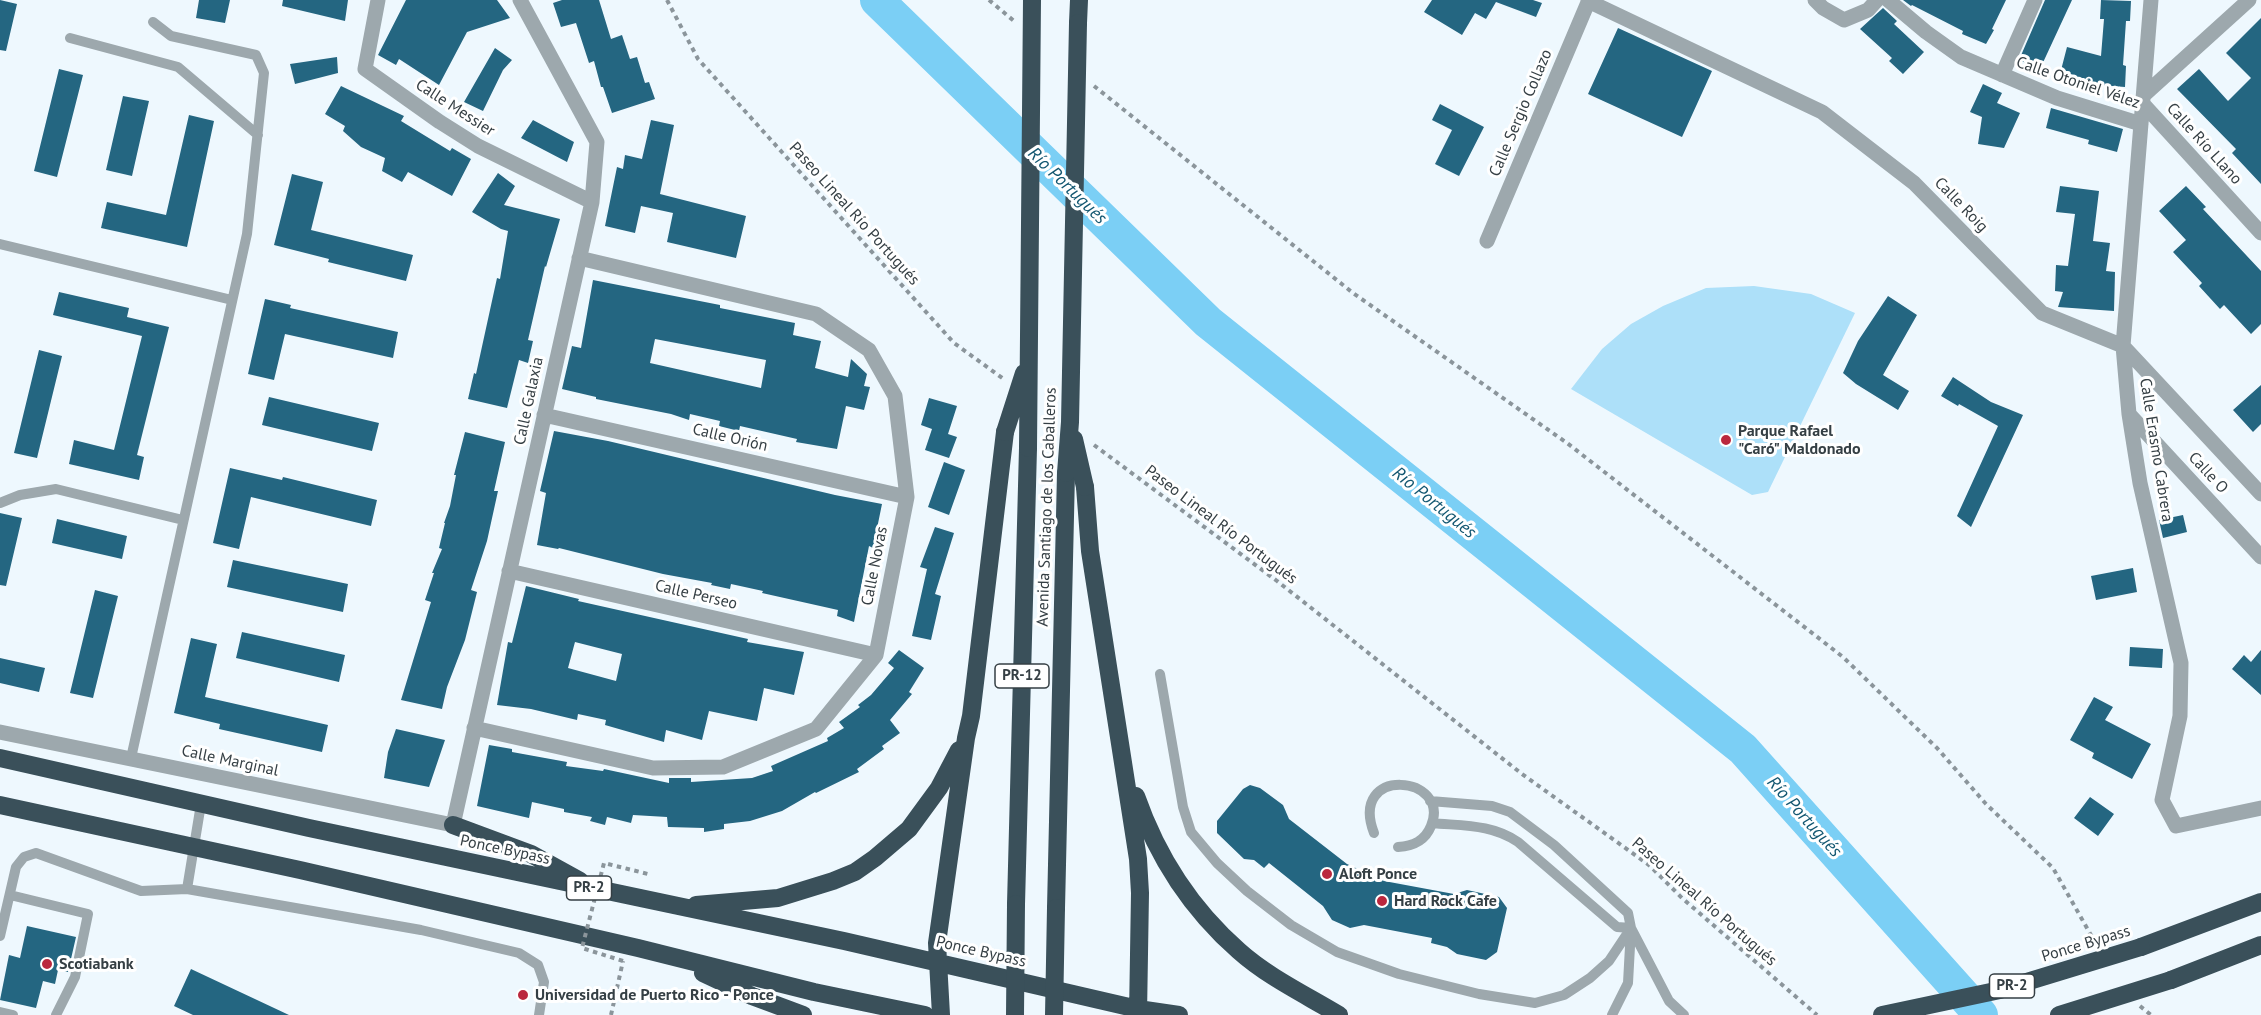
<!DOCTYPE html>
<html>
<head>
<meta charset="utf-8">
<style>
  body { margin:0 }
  canvas { display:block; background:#eef8fe }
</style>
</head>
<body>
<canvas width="2261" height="1015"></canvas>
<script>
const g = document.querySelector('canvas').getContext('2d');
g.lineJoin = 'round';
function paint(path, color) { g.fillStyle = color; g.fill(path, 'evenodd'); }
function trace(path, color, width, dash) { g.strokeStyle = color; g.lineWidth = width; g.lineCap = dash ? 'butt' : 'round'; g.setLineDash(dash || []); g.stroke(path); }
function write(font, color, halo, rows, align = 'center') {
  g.font = font + ' "PT Sans",sans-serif'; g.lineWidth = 6; g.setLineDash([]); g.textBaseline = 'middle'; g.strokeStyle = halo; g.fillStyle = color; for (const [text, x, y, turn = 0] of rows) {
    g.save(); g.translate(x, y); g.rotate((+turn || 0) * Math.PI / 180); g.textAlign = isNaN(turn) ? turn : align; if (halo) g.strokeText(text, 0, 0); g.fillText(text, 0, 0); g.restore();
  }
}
paint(new Path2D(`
  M1754,286L1811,294L1855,313L1768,492L1752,495L1571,389L1602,349L1631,324L1663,306L1706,288Z`), '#ade0f9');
trace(new Path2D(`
  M877,0L1208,322L1743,749L1981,1015`), '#7bcff5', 34);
paint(new Path2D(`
  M0,0L17,4L6,51L0,50Z
  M199,0H230L225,23L196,18Z
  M283,0H348L345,21L282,6Z
  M406,0H497L510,18L467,32L439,85L399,59L396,65L378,55Z
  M562,0H599L611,39L622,35L630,59L637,57L645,83L649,82L655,99L612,113L603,87H601L594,61L589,63L576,23L561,27L553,3Z
  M1432,0H1533L1542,3L1536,17L1496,2L1486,19L1475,13L1462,35L1424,12Z
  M1903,0H2006L1992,29L1994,30L1986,44L1962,34L1963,31L1912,5L1911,6Z
  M2045,0H2072L2040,69L2019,60Z
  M2101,0L2131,1L2130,21H2126L2123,65L2126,66L2125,87L2099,85L2060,74L2067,47L2101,56L2104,19H2100Z
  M1883,8L1897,21L1894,24L1924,52L1903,74L1889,61L1892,58L1860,29Z
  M2261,18V184L2232,153L2236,149L2177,89L2199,69L2228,101L2251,78L2226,53Z
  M1618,28L1712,71L1682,137L1588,94Z
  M495,48L512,60L503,70L483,111L464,102Z
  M337,57L338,73L295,84L290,64Z
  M59,69L83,75L57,177L34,171Z
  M1983,84L2002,93L1997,103L2020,113L2004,148L1978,144L1982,117L1970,112Z
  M341,86L404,116L401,121L450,151L452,148L471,159L452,196L408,172L402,182L382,171L385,158L361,147L343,131L345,126L325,114Z
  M123,96L149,101L132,176L106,170Z
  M1440,104L1484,127L1459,176L1435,164L1452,130L1432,120Z
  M2051,108L2123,129L2117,152L2088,144L2089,140L2046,128Z
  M189,115L214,121L187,247L101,228L107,202L166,215Z
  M533,120L574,142L567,162L521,138Z
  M651,120L674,125L660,194L746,216L736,258L667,242L673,213L641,206L635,233L605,226L617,167L623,169L625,155L642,159Z
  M498,173L515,186L504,205L560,219L546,267L545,266L528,340L533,341L528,363L519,360L507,408L468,399L474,373L476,374L497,278L500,279L508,231L501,229L472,212Z
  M292,174L323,182L311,230L413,255L406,281L328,262L329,259L274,245Z
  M2060,186L2099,191L2093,241L2110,243L2106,271L2115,272L2114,311L2058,307L2063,292L2055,291L2056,265L2068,266L2075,214L2056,212Z
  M2186,186L2206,207L2203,209L2261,271V324L2251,334L2224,305L2220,309L2199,286L2202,283L2173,252L2186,240L2159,211Z
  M593,280L720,305V308L795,323L793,335L821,341L815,368L848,377L851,359L867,374L864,386L870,387L864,410L846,406L837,449L796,442L797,439L740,426L739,431L719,426L720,421L690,414L689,420L671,414L596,399V397L562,389L572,346L581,348ZM655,339L766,360L761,388L650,363Z
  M59,292L129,308L127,317L169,327L137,455L144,457L139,480L69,464L74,440L114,450L142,336L53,315Z
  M1888,296L1917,315L1883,375L1909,391L1898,410L1856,384L1843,373L1858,341Z
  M265,299L291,305L290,308L398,332L393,358L285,334L274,380L248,374Z
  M39,350L62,356L37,458L14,453Z
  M1953,377L1991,402L2023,415L1971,527L1957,516L1998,426L1959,404L1958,406L1941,396Z
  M2261,385V424L2253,432L2233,410Z
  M269,397L379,423L372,451L262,425Z
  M929,398L957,406L948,434L957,437L949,458L925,450L932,429L921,425Z
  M554,431L608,441L835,495L882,504L873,548L869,546L854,622L837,616L838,610L762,593L763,591L731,584L730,589L711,585L712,583L663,574L559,548L558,549L537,545L546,493L540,491Z
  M465,432L505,442L494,491H498L487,541L471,590L477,592L465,640L447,687L442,709L401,700L431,602L425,600L434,573H432L442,549L439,548L445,523H444L450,506L456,475H454Z
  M944,462L965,470L949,515L928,507Z
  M230,468L282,480L283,477L377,500L371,526L251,497L239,549L213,543Z
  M0,513L22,518L6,586L0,585Z
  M2183,515L2187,532L2163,538L2159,520Z
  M57,519L127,536L122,559L52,543Z
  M935,527L954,533L935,594L941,596L931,640L912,636L927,569L920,567Z
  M233,560L348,584L343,612L227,587Z
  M2133,568L2137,592L2096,600L2091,576Z
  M526,586L579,599L578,601L748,639L747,642L804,652L794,695L764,688L757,721L709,711L702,740L666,730L664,742L605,725L606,720L578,714L577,720L531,709L497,705L508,642L512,643ZM575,642L622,654L616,681L568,668Z
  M95,590L118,596L93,698L70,693Z
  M242,632L345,655L339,682L236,658Z
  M191,638L217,644L205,697L328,725L322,752L219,729L220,724L174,713Z
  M2130,647L2163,649L2162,668L2129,666Z
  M899,650L924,668L909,692L912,694L890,720L900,733L882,746L884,749L857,769L859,772L816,793L815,792L782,811L750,821L724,824V829L704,832V828L668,827L667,817L633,815L631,823L607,817L605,825L590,821L592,817L564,812V809L532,802L529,818L477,806L489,745L512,749V752L567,762L566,766L603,771L604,769L669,783V778H691V782L752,778L773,771L771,766L828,741L827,738L844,728L839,722L860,707L858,705L871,695L894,668L888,663Z
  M2261,650V695L2232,669L2244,655L2251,662Z
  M0,658L45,668L39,692L0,683Z
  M2094,697L2113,707L2105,720L2151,744L2132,779L2092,758L2094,753L2070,740Z
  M396,729L445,740L429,787L384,778L388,752Z
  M1250,785L1260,788L1283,805L1289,819L1347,864L1384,881L1454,894L1467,890L1499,897L1507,908L1497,952L1486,960L1457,954L1447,947L1431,943L1432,938L1364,925L1350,928L1332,920L1323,906L1269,863L1264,868L1254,860L1244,859L1217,833V821L1243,789Z
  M2090,797L2114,814L2098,836L2074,818Z
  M27,926L76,937L68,972L58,970L55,984L43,981L36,1008L0,1000L9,955L20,958Z
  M191,969L289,1015H193L174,1006Z`), '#246681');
trace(new Path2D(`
  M667,0L698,59L954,343L1005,380
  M989,0L1014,21
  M1094,86L1353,293L1567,443L1843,657L1937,748L1986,804L2053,868L2096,944
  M1094,445L1277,581L1522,774L1649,865L1682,898L1817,1015
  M2140,1006L2151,1015
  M611,1015L623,961`), '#8b959b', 4, [4.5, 4.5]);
trace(new Path2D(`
  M70,38L178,67L258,135
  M0,244L232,300
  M0,503L20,495L56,489L183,520
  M1160,674L1183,807L1191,832L1217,863L1247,891L1291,925L1337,952L1399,974L1479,994L1535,1003L1564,995L1590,978L1609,961L1631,928
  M131,758L247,234L264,73L256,55L171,36L153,22
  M1430,801L1492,806L1510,812L1554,845L1628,913L1631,928L1628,983L1612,1015
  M1432,823C1463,826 1492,824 1518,842L1617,927L1631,928
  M1374,833C1348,765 1452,775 1431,826C1425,841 1413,846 1398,847
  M187,889L201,804
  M10,895L88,914L75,977L56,1015
  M1631,928L1669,1001L1684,1015
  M0,936L16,867L24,857L36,853L141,891L187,889L421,930L519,953L538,965L544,982L539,1015
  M0,1012L13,1015`), '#9da8ad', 10);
trace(new Path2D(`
  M378,0L365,69L440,122L478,146L592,202
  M1815,0L1823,8L1844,20L1868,10L1877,0
  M1888,0L1926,32L1961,57L2057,98L2141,124
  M2151,0L2123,346L2129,414L2140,483L2181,663L2180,716L2162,800L2176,826L2261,808
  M1588,1L1822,112L1914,183L2042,313L2123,346L2261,494
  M2002,75L2035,0
  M2144,95L2249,0
  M2144,105L2261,233
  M1487,241L1589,0
  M2129,414L2261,557
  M544,415L907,497
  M509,571L876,655
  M474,728L653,768L723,767L816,729L876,655L907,497L895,396L869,350L816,314L579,258
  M0,732L453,825L592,202L597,142L520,0`), '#9da8ad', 15);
trace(new Path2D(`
  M1078,23L1079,0
  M1085,487L1090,551L1138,859L1140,893L1138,1015
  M0,758L309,828L844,941L1138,1009L1179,1015
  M1136,796C1157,856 1191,909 1239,951C1268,977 1306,995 1339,1015
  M0,805L300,870L638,948L814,992L925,1015
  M453,825L531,854L580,881
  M1016,904L1028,448
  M696,905L778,898L833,881L855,872L875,858L909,829L939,788L959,750
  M1056,908L1066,473
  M2141,947L2261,902
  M703,973L752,996L803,1015
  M2171,980L2261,945
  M941,1015L937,943L966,738L971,716L1005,432`), '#3a505a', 18);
trace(new Path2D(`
  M623,961L582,948L604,863L648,874`), '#8b959b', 4, [4.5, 4.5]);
trace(new Path2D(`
  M1005,432L1024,373
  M1074,439L1085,487
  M1028,448L1032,0
  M1066,473L1070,422L1078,23
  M1015,1015L1016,904
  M1054,1015L1056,908
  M1882,1015L2000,990L2141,947
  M2059,1015L2171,980`), '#3a505a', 18);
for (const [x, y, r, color] of [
  [1726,440,6,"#ba283e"],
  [1327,874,6,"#ba283e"],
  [1382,901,6,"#ba283e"],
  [47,964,6,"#ba283e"],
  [523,995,6,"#ba283e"]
]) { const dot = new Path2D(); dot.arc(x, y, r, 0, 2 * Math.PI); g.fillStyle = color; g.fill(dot); trace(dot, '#fff', 2); }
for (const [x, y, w] of [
  [1022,676,54],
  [589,888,45],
  [2012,986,45]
]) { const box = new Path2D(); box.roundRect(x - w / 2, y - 12, w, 24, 4.5); g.fillStyle = '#fff'; g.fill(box); trace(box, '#353f44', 1.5); }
write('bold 15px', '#353f44', null, [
  ["PR-12",1022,676],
  ["PR-2",589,888],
  ["PR-2",2012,986]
]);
write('16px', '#353f44', '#fff', [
  ["Calle Otoniel Vélez",2078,83,19],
  ["Calle Messier",455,108,33],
  ["Calle Sergio Collazo",1521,113,-67],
  ["Calle Río Llano",2204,144,48],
  ["Calle Roig",1961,205,46],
  ["Paseo Lineal Río Portugués",854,214,48],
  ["Calle Galaxia",529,401,-78],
  ["Calle Orión",730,438,13],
  ["Calle Erasmo Cabrera",2156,450,81],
  ["Calle O",2208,473,47],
  ["Avenida Santiago de los Caballeros",1047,507,-88],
  ["Paseo Lineal Río Portugués",1221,525,37],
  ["Calle Novas",875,566,-79],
  ["Calle Perseo",696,595,13],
  ["Calle Marginal",230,761,12],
  ["Ponce Bypass",505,850,12],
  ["Paseo Lineal Río Portugués",1704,902,41],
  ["Ponce Bypass",2086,944,-17],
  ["Ponce Bypass",981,952,13]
]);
write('bold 16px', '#353f44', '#fff', [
  ["Parque Rafael",1738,431],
  ["\"Caró\" Maldonado",1738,449],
  ["Aloft Ponce",1339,874],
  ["Hard Rock Cafe",1394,901],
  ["Scotiabank",59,964],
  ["Universidad de Puerto Rico - Ponce",535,995]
], 'left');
write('italic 18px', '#135771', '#fff', [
  ["Río Portugués",1067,186,44],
  ["Río Portugués",1434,503,39],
  ["Río Portugués",1804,817,48]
]);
</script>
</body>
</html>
